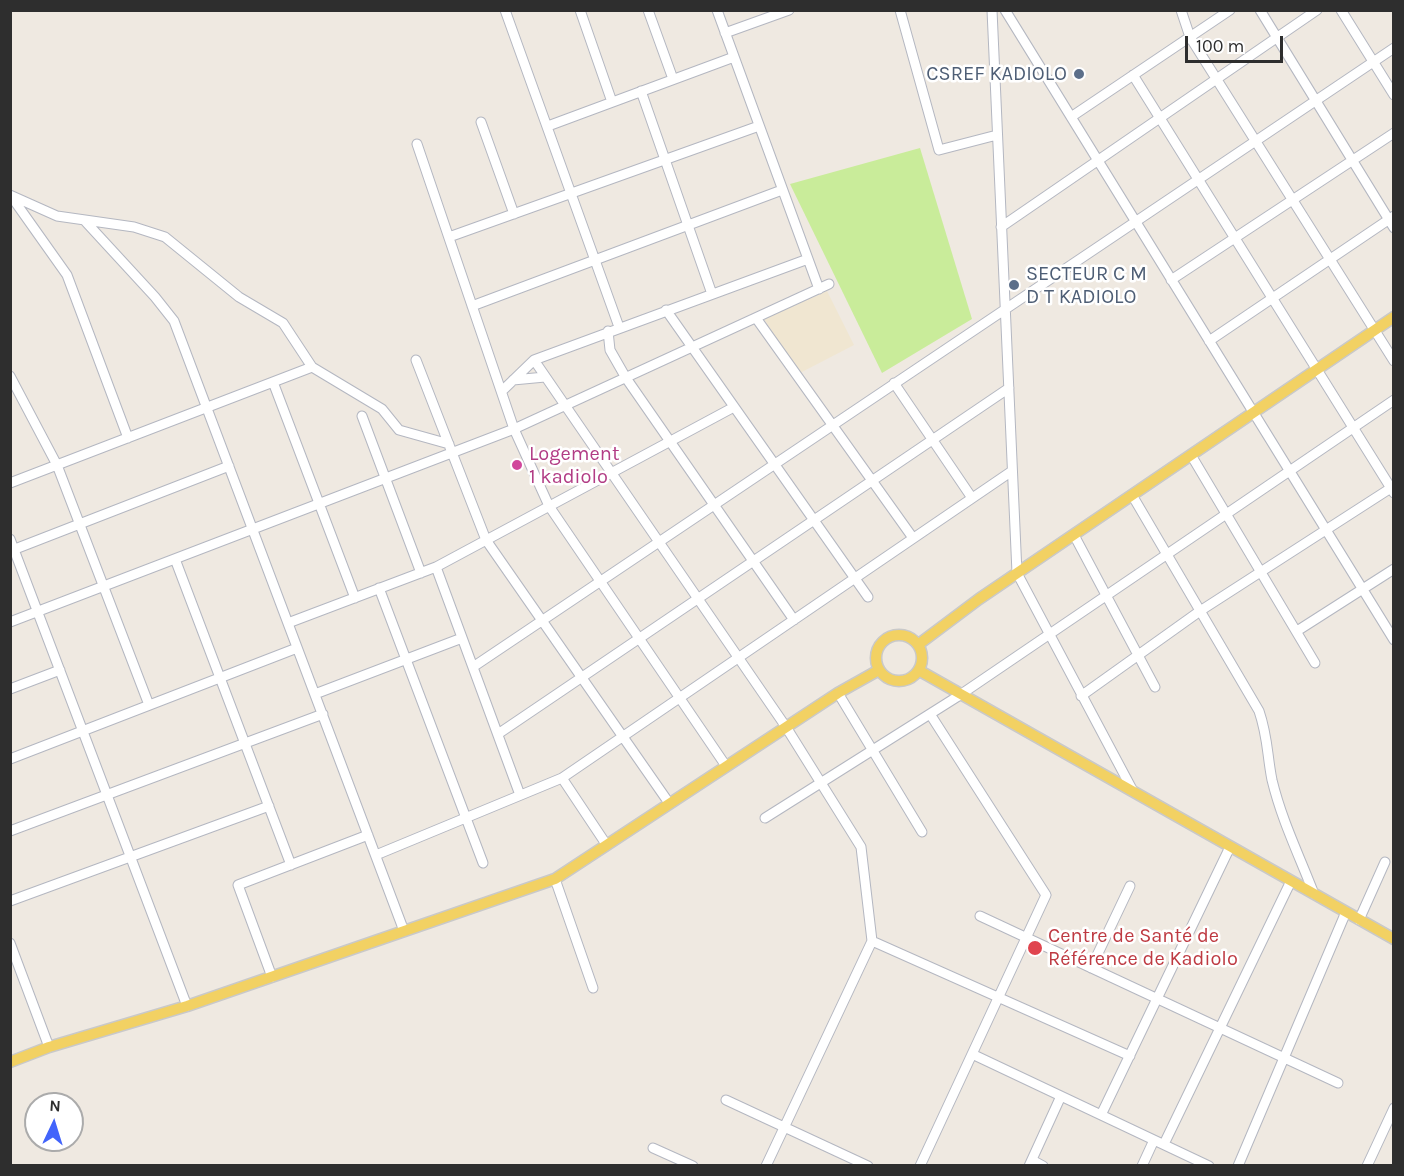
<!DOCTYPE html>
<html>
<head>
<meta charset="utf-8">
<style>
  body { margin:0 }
  #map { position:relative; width:1404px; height:1176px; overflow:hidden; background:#efe9e1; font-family:Karla,sans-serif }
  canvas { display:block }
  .frame { position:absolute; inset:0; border:12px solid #2e2e2e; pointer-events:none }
  .north { position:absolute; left:24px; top:1092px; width:60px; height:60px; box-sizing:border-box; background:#fff; border:2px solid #ababab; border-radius:50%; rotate:4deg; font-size:16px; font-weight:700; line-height:24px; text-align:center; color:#2e2e2e }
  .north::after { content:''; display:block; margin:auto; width:21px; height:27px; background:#4264fb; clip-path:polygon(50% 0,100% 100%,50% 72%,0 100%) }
  .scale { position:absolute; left:1185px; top:36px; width:98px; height:27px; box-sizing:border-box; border:3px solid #2e2e2e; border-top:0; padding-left:8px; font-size:18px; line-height:21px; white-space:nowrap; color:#2e2e2e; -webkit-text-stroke:4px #fff; paint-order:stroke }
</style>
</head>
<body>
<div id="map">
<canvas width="1404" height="1176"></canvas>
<div class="frame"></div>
<div class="north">N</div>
<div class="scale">100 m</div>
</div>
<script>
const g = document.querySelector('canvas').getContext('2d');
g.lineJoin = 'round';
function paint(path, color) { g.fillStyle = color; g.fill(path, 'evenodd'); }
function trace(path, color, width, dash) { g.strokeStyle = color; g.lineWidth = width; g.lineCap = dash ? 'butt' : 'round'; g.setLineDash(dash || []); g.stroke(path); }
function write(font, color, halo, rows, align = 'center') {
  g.font = font + ' Karla,sans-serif'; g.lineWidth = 5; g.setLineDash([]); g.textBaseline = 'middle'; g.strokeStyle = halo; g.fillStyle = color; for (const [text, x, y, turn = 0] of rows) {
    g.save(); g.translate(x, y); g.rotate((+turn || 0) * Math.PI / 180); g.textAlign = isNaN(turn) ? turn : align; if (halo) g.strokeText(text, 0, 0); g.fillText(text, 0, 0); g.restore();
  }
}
paint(new Path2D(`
  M827,291L854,345L798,374L764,319Z`), '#f0e6d1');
paint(new Path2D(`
  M920,148L972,319L882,373L790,184Z`), '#c9ec9a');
const minor = new Path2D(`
  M505,10L619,327
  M580,10L612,102
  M648,10L673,79
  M717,10L819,289
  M900,10L939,150L997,135
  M992,10L1017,573L1133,791
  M1005,10L1394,640
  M1181,10L1190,37L1394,361
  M1260,10L1394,228
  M1341,10L1394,95
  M725,33L789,10
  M1133,75L1394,493
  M641,91L712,294
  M1071,117L1230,10
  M481,122L514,214
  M548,126L734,57
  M417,144L514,429L549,506L726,766
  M10,195L57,216L134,227L165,237L239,297L283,323L312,367L382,409L399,430L449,444
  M11,196L67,275L128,438
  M85,221L155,297L174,321L404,931
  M1001,227L1317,10
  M449,237L759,126
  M1171,280L1394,133
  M472,306L782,190
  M666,310L868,597
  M756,318L913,538
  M608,331L610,350L626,378L794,620
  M1209,341L1394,216
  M416,360L486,540L669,803
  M534,360L786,727L861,847L872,941L766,1166
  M10,376L57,465L149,705
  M513,380L545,377
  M273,382L355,598
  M894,383L972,498
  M503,390L534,360L808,259
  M362,416L421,573
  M1191,455L1315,663
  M10,483L312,367
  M1132,495L1259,711C1268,737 1267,755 1272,780C1282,821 1299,855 1314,894
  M1074,535L1155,687
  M10,539L187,1006
  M10,551L229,466
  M175,559L291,865
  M436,567L520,795
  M379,588L483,863
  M10,622L514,429L829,284
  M288,623L436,567L734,407
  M1297,631L1394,569
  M473,667L1394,48
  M10,689L60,670
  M838,693L922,832
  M315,694L462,638
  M1081,696L1200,611L1394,486
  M498,734L1009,388
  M10,759L297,648
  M562,778L606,844
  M765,818L960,695L1394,400
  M10,831L323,714
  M376,855L562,778L1012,471
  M555,879L593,988
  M10,901L269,806
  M980,916L1338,1083
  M1359,920L1385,862
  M872,941L1130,1056
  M10,943L49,1047
  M1091,968L1130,886
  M272,977L238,885L368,835
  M972,1054L1209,1166
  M726,1100L868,1166
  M1101,1115L1230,847
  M1164,1144L1291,881
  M653,1148L693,1166
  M1032,1160L1043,1166
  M920,1166L1046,895L930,714
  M1029,1166L1061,1096
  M1142,1166L1154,1140
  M1238,1166L1346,912
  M1367,1166L1394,1108`);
const major = new Path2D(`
  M876 658a23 23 0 1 1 46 0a23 23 0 1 1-46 0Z
  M919,644L979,599L1394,317
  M920,671L1394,939
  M10,1062L49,1047L187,1006L555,879L838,693L879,670`);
trace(minor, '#b4b7c1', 11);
trace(major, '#c9c9c9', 13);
trace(minor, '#fff', 9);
trace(major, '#f2d163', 10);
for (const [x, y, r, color] of [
  [1079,74,6,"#5c6f8a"],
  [1014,285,6,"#5c6f8a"],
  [517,465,6,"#d1479c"],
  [1035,948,8,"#e0444e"]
]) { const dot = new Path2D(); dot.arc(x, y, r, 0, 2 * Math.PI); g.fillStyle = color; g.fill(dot); trace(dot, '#fff', 2); }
write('20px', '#4e5e75', '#fff', [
  ["CSREF KADIOLO",1067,74],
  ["SECTEUR C M",1026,274,"left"],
  ["D T KADIOLO",1026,297,"left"]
], 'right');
write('20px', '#b23c85', '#fff', [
  ["Logement",529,454],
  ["1 kadiolo",529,477]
], 'left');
write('20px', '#be3a42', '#fff', [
  ["Centre de Santé de",1048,936],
  ["Référence de Kadiolo",1048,959]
], 'left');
</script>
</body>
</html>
